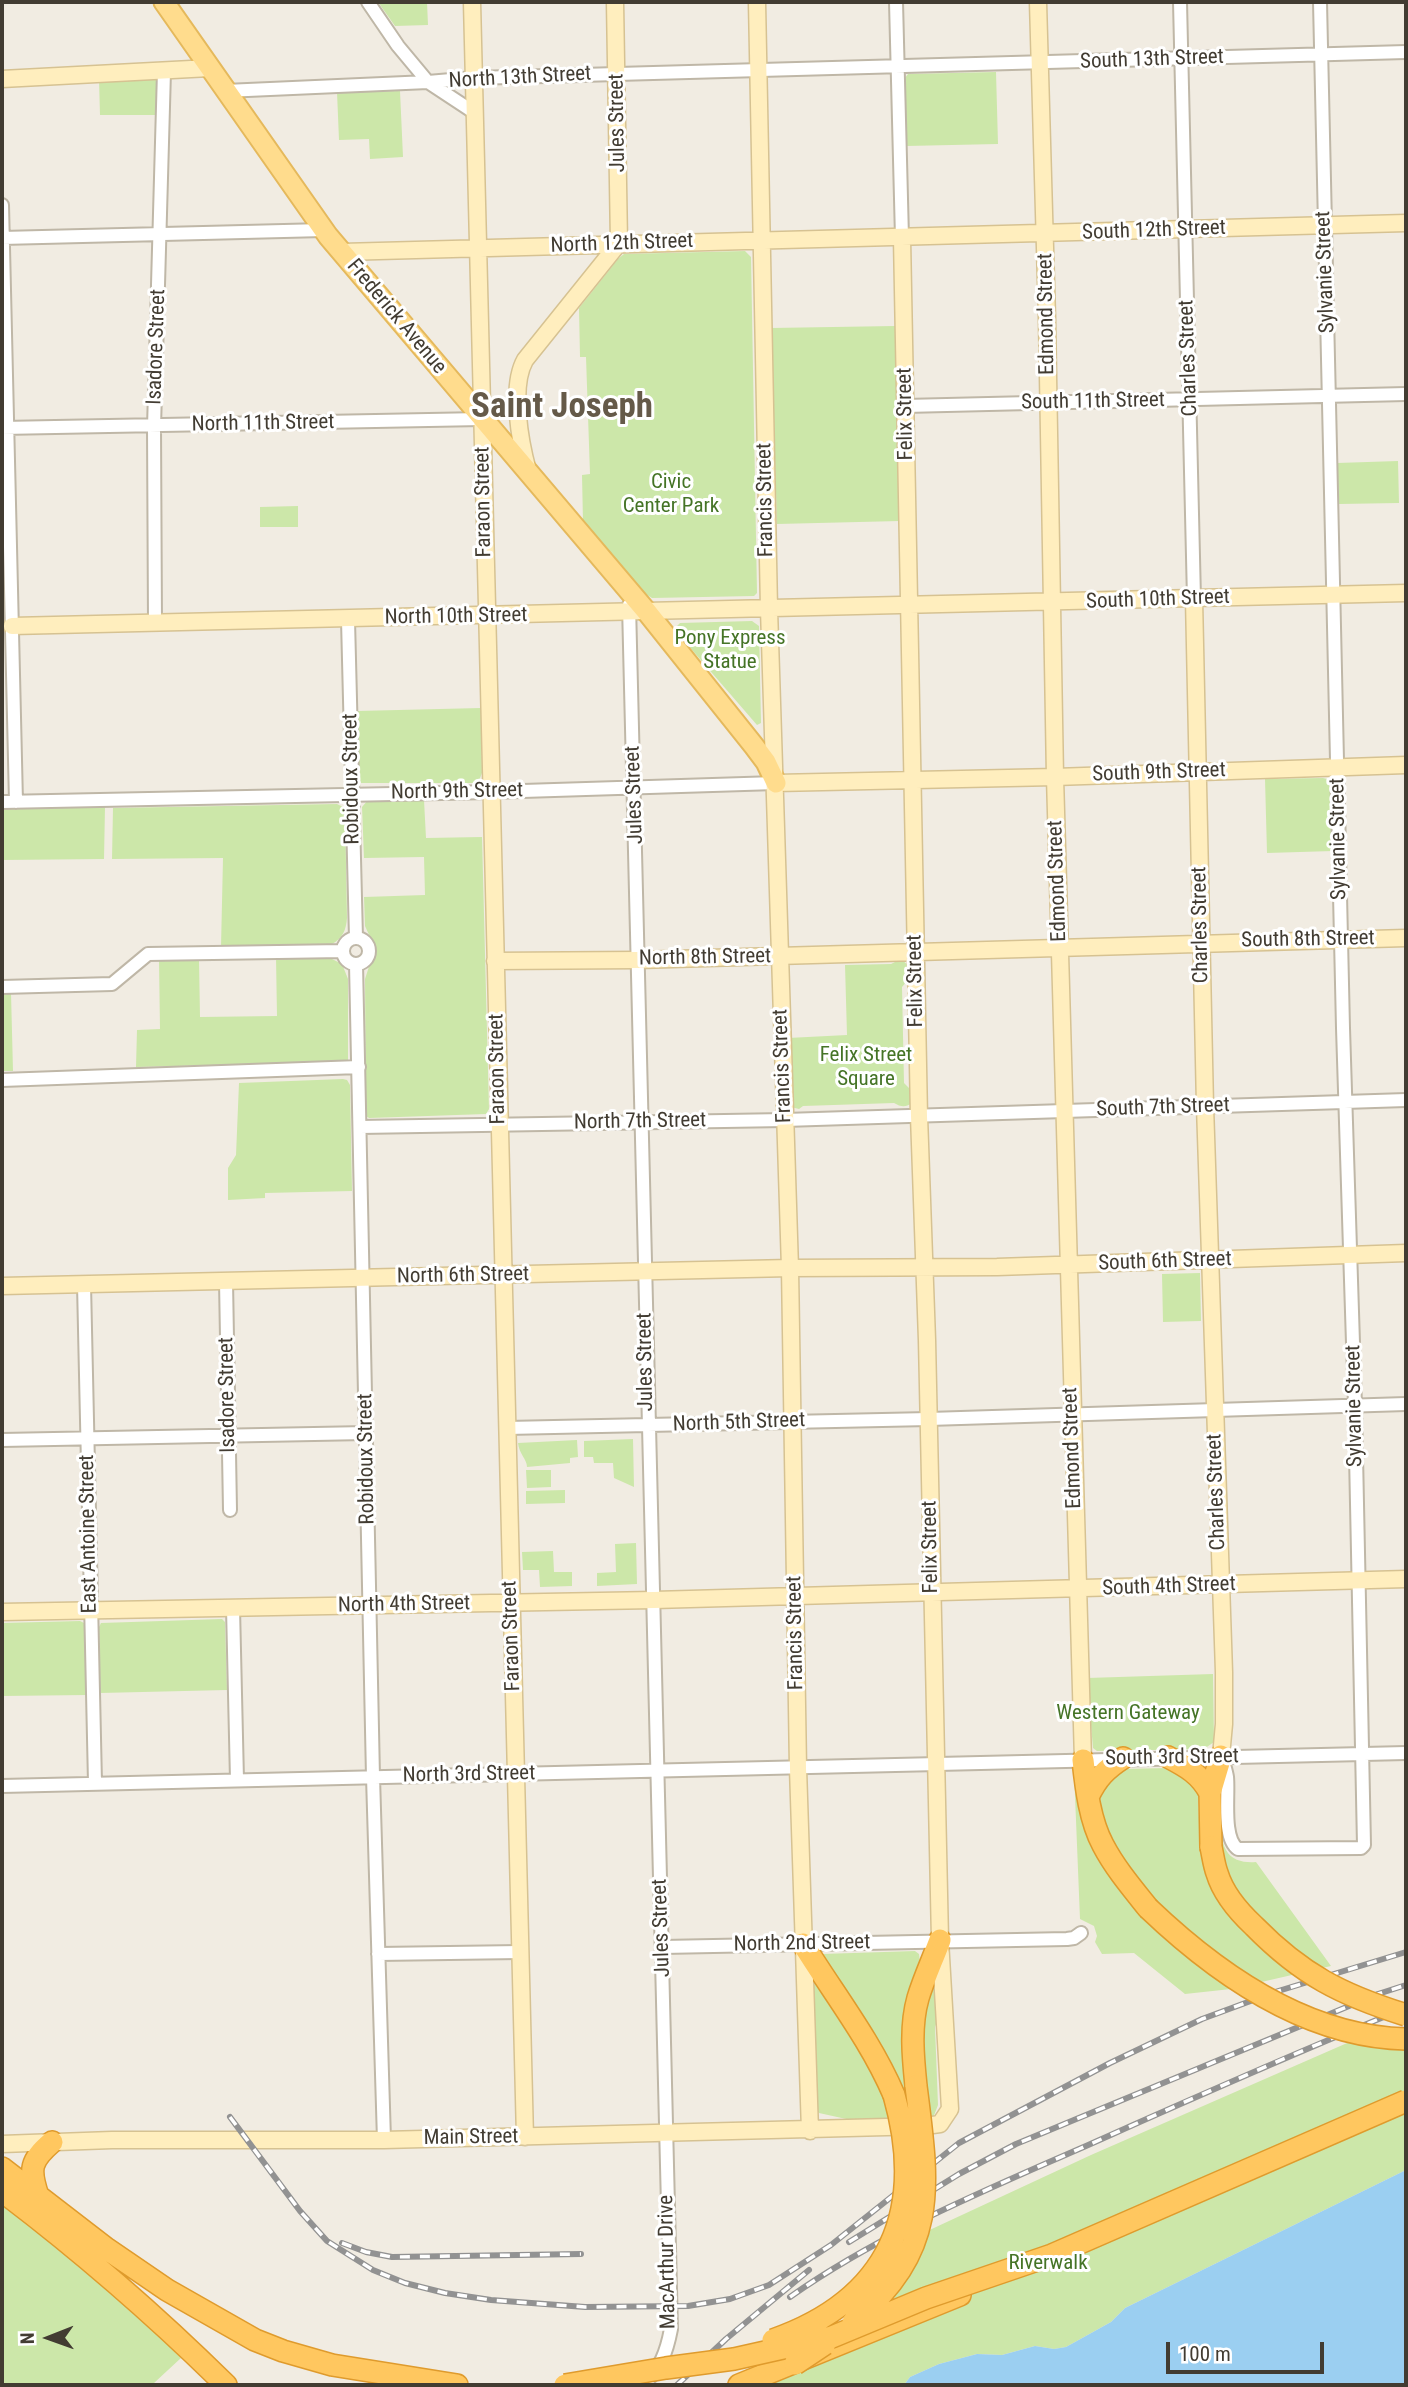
<!DOCTYPE html>
<html>
<head>
<meta charset="utf-8">
<style>
  body { margin:0 }
  #map { position:relative; width:1408px; height:2387px; overflow:hidden; background:#f1ece2; font-family:"Roboto Condensed",sans-serif }
  canvas { display:block }
  .frame { position:absolute; inset:0; border:4px solid #423c32; pointer-events:none }
  .north { position:absolute; left:14px; top:2303px; width:70px; height:70px; -webkit-text-stroke:5px #fff; paint-order:stroke; rotate:269deg; font-size:19px; font-weight:700; line-height:28px; text-align:center; color:#423c32 }
  .north::after { content:''; display:block; margin:auto; width:24px; height:32px; background:#423c32; clip-path:polygon(50% 0,100% 100%,50% 72%,0 100%) }
  .scale { position:absolute; left:1166px; top:2342px; width:158px; height:32px; box-sizing:border-box; border:4px solid #423c32; border-top:0; padding-left:9px; font-size:21px; line-height:24px; white-space:nowrap; color:#423c32; -webkit-text-stroke:5px #fff; paint-order:stroke }
</style>
</head>
<body>
<div id="map">
<canvas width="1408" height="2387"></canvas>
<div class="frame"></div>
<div class="north">N</div>
<div class="scale">100 m</div>
</div>
<script>
const g = document.querySelector('canvas').getContext('2d');
g.lineJoin = 'round';
function paint(path, color) { g.fillStyle = color; g.fill(path, 'evenodd'); }
function trace(path, color, width, dash) { g.strokeStyle = color; g.lineWidth = width; g.lineCap = dash ? 'butt' : 'round'; g.setLineDash(dash || []); g.stroke(path); }
function write(font, color, halo, rows, align = 'center') {
  g.font = font + ' "Roboto Condensed",sans-serif'; g.lineWidth = 6; g.setLineDash([]); g.textBaseline = 'middle'; g.strokeStyle = halo; g.fillStyle = color; for (const [text, x, y, turn = 0] of rows) {
    g.save(); g.translate(x, y); g.rotate((+turn || 0) * Math.PI / 180); g.textAlign = isNaN(turn) ? turn : align; if (halo) g.strokeText(text, 0, 0); g.fillText(text, 0, 0); g.restore();
  }
}
paint(new Path2D(`
  M378,2H427L428,25L395,26Z
  M996,72L998,144L906,146L905,78L908,74Z
  M155,78L159,81L158,115H100L99,79Z
  M400,91L403,157L370,159L369,139L339,140L337,92Z
  M745,251L751,257L757,593L754,596L652,598L644,593L583,522L582,475L590,474L586,357H580L579,308L618,259L624,254Z
  M895,326L900,521L777,524L771,328Z
  M1398,461L1399,503L1339,504L1337,463Z
  M298,506V527H260V507Z
  M752,621L759,626L761,723L757,725L674,629L680,623Z
  M481,708L482,773L478,783H361L359,779L357,711Z
  M1323,778L1331,780L1333,851L1267,853L1265,779Z
  M368,800H424L426,838L482,837L489,1109L486,1114L369,1118L366,1116L365,979L375,948L365,926L364,897L425,895L424,857L364,858L362,807Z
  M337,804L345,808L347,918C346,930 343,938 332,944L221,947L223,858L112,859L113,808Z
  M105,807L104,859L2,860V809Z
  M276,957H328L342,964L348,979V1060L343,1062L136,1067L137,1030L160,1029L159,960L199,959L200,1017L277,1016Z
  M901,959L910,967L908,980L902,987L904,1083L913,1092V1102C906,1108 901,1107 894,1103L803,1106L799,1109L791,1107L788,1038L847,1035L845,965L891,964Z
  M11,993L13,1071H2V994Z
  M343,1079L347,1080L350,1085L352,1191L265,1193V1198L228,1200V1168L236,1155L239,1083Z
  M1200,1273L1201,1321L1163,1322L1162,1274Z
  M633,1439L634,1487L614,1478L613,1463H594L593,1457H584V1441Z
  M577,1440L578,1457L570,1458V1463L527,1467C527,1459 519,1454 518,1443Z
  M526,1470H551V1487L527,1488Z
  M565,1490V1503L526,1504V1491Z
  M636,1543L637,1584L597,1586V1573L616,1572L615,1544Z
  M553,1551L554,1572H572V1586L540,1587L539,1570H523L522,1552Z
  M222,1619L225,1622L227,1690L100,1693L99,1627L101,1623Z
  M80,1621L84,1623L87,1695L2,1696V1623Z
  M1213,1674L1214,1742L1204,1749L1097,1751L1093,1748L1087,1678Z
  M1169,1768L1180,1769L1198,1793L1200,1843L1206,1864L1214,1838L1221,1772C1222,1792 1217,1834 1226,1850C1232,1861 1245,1863 1256,1862L1331,1966L1231,1989L1185,1994L1134,1953L1102,1954L1095,1942L1097,1936L1094,1926L1080,1919L1074,1771L1118,1856L1106,1829L1096,1793L1121,1769Z
  M915,1951L919,1954L920,1962L904,2024L903,2062L907,2089L898,2091L822,1954Z
  M939,1952L941,2011L935,2027L938,2105L933,2118L925,2121L918,2038Z
  M808,1973L881,2084L893,2123L869,2124L819,2113L816,2109Z
  M1354,2040L1406,2044V2170L1125,2308L1111,2322L1066,2347L1054,2349L1035,2346L1002,2355L977,2354L939,2364L910,2377L904,2385H757L849,2329L921,2234L1091,2155Z
  M2,2201L116,2294L181,2358L154,2383L2,2384Z`), '#cce7a9');
paint(new Path2D(`
  M1406,2170V2385H904L910,2377L939,2364L977,2354L1002,2355L1035,2346L1054,2349L1066,2347L1111,2322L1125,2308Z`), '#9bcff1');
const street = new Path2D(`
  M368,2L398,46L428,82L475,113
  M896,2L902,238
  M1180,2L1194,599
  M225,91L428,82L474,78L1406,52
  M2,205L16,802
  M2,238L324,230
  M905,406L1406,394
  M2,428L482,419
  M629,605L671,2329C666,2355 661,2365 644,2385
  M348,620L356,938
  M155,624L154,427L164,71
  M2,802L491,792L776,783
  M343 951a13 13 0 1 1 26 0a13 13 0 1 1-26 0Z
  M356,964L373,1777L384,2140
  M2,987L112,984L148,954L343,951
  M2,1080L359,1067
  M360,1127L785,1120L1406,1100
  M226,1281L230,1510
  M84,1284L95,1783
  M507,1428L929,1419L1406,1404
  M2,1440L366,1433
  M233,1608L237,1780
  M1223,1760C1224,1765 1226,1771 1227,1777C1229,1795 1222,1838 1238,1849L1361,1848L1364,1845L1355,1406L1343,1028L1320,2
  M2,1786L1406,1753
  M663,1947L1067,1939L1074,1938L1081,1933
  M378,1954L520,1952`);
const secondary = new Path2D(`
  M472,2L525,2137
  M757,2L769,609L790,1268L798,1768L810,2131
  M1038,2L1047,318L1055,777L1083,1760
  M2,79L210,68
  M342,252L1406,223
  M528,471C520,442 510,387 525,360L619,243L615,2
  M1194,599L1205,1106L1224,1672V1724L1221,1756
  M12,626L1406,593
  M776,783L1055,777L1406,765
  M495,961L638,960L1406,938
  M2,1286L790,1268L997,1267L1406,1253
  M2,1612L654,1600L1406,1579
  M2,2144L112,2140H384L925,2126L940,2124L950,2109L940,1940L927,1340L919,1116L902,238`);
const primary = new Path2D(`
  M164,2L328,236L647,612L754,746L766,762L776,783`);
const highway = new Path2D(`
  M1168,1757C1187,1767 1200,1774 1210,1793
  M1083,1760C1086,1788 1090,1821 1103,1845C1115,1868 1132,1888 1148,1908
  M1088,1797C1097,1778 1106,1769 1123,1758
  M1211,1847L1210,1793L1221,1756
  M803,1944C834,1994 871,2041 894,2095
  M916,2086C913,2057 910,2026 918,1998C924,1978 933,1959 940,1940
  M2,2168L107,2249L167,2290L255,2340L283,2351L332,2365L457,2385
  M2,2191C80,2250 156,2316 226,2385
  M38,2196C29,2169 30,2161 52,2142
  M739,2385L960,2295`);
trace(street, '#bfb7a7', 16);
trace(secondary, '#d6c292', 19);
trace(primary, '#e5b95c', 23);
trace(highway, '#df9b2d', 24);
trace(street, '#fff', 12);
trace(secondary, '#ffeebe', 16);
trace(primary, '#ffdc8d', 19);
trace(highway, '#ffc75f', 21);
const rail = new Path2D(`
  M230,2117L300,2211L327,2241L373,2270L405,2283L445,2293L491,2300L585,2307L688,2306L730,2299L769,2285L831,2245L959,2143L1110,2063L1202,2019L1275,1992L1406,1952
  M849,2242L959,2174L1016,2144L1378,1994L1406,1985
  M342,2243L366,2252L392,2257L581,2254
  M790,2297C880,2234 979,2193 1079,2149C1187,2101 1296,2052 1406,2008
  M677,2385L726,2339L809,2270`);
trace(rail, '#929292', 6);
trace(rail, '#fff', 3.5, [10]);
const highwayBridge = new Path2D(`
  M1211,1847C1213,1856 1214,1865 1217,1873C1223,1893 1239,1912 1254,1926C1302,1975 1342,1995 1406,2015
  M1148,1908C1217,1974 1306,2037 1406,2039
  M853,2322C939,2249 929,2188 916,2086
  M773,2340C890,2299 927,2211 894,2095
  M795,2364L825,2344
  M565,2385L666,2368L734,2359L832,2337L926,2298L1052,2255L1406,2101`);
trace(highwayBridge, '#df9b2d', 24, []);
trace(highwayBridge, '#ffc75f', 21);
write('21px', '#423c32', '#fff', [
  ["South 13th Street",1152,60,-2],
  ["North 13th Street",520,78,-3],
  ["Jules Street",618,123,-91],
  ["South 12th Street",1154,231,-2],
  ["North 12th Street",622,244,-2],
  ["Sylvanie Street",1326,272,-92],
  ["Edmond Street",1047,314,-91],
  ["Frederick Avenue",396,317,50],
  ["Isadore Street",157,347,-88],
  ["Charles Street",1189,358,-92],
  ["South 11th Street",1093,402,-1],
  ["Felix Street",906,414,-91],
  ["North 11th Street",263,424,-1],
  ["Francis Street",766,500,-91],
  ["Faraon Street",484,502,-91],
  ["South 10th Street",1158,600,-2],
  ["North 10th Street",456,617,-1],
  ["South 9th Street",1159,773,-2],
  ["Robidoux Street",352,779,-91],
  ["North 9th Street",457,792,-1],
  ["Jules Street",635,795,-92],
  ["Sylvanie Street",1339,839,-91],
  ["Edmond Street",1058,881,-92],
  ["Charles Street",1201,925,-91],
  ["South 8th Street",1308,940,-1],
  ["North 8th Street",705,958,-1],
  ["Felix Street",916,981,-91],
  ["Francis Street",783,1066,-92],
  ["Faraon Street",498,1069,-91],
  ["South 7th Street",1163,1108,-2],
  ["North 7th Street",640,1122,-1],
  ["South 6th Street",1165,1262,-2],
  ["North 6th Street",463,1276,-1],
  ["Jules Street",646,1362,-91],
  ["Isadore Street",228,1395,-91],
  ["Sylvanie Street",1355,1406,-91],
  ["North 5th Street",739,1423,-2],
  ["Edmond Street",1073,1448,-92],
  ["Robidoux Street",367,1459,-91],
  ["Charles Street",1217,1492,-92],
  ["East Antoine Street",89,1534,-91],
  ["Felix Street",931,1547,-91],
  ["South 4th Street",1169,1587,-2],
  ["North 4th Street",404,1605,-1],
  ["Francis Street",796,1633,-91],
  ["Faraon Street",512,1636,-92],
  ["South 3rd Street",1172,1758,-1],
  ["North 3rd Street",469,1775,-1],
  ["Jules Street",662,1928,-92],
  ["North 2nd Street",802,1944,-1],
  ["Main Street",471,2138,-1],
  ["MacArthur Drive",668,2262,-91]
]);
write('21px', '#457426', '#fff', [
  ["Civic",671,483],
  ["Center Park",671,507],
  ["Pony Express",730,639],
  ["Statue",730,663],
  ["Felix Street",866,1056],
  ["Square",866,1080],
  ["Western Gateway",1128,1714],
  ["Riverwalk",1048,2264]
]);
write('bold 35px', '#655a49', '#fff', [
  ["Saint Joseph",562,408]
]);
</script>
</body>
</html>
